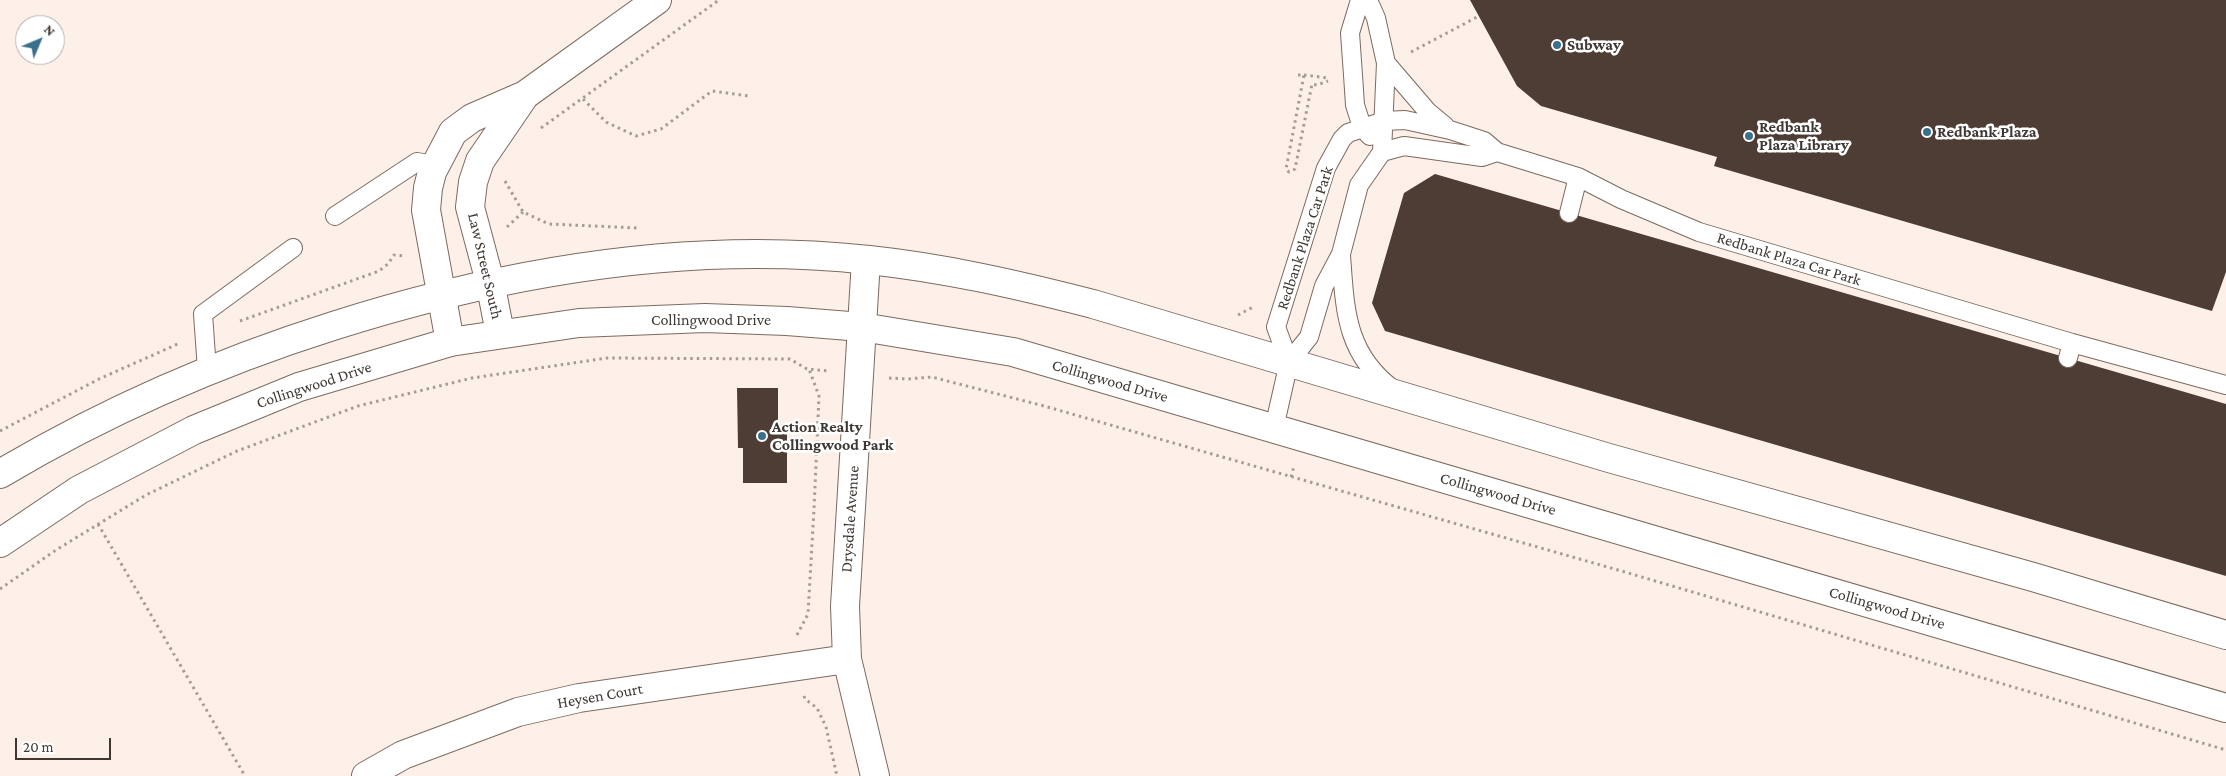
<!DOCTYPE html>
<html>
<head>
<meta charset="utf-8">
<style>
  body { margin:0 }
  #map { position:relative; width:2226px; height:776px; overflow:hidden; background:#fdf0e9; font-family:"Crimson Pro",serif }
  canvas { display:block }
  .north { position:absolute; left:15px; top:15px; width:50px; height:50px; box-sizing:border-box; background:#fff; border:1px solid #b2afad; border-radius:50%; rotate:45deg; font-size:14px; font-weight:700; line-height:20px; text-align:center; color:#3f3732 }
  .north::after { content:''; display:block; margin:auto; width:18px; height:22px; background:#39718c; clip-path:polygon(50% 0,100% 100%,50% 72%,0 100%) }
  .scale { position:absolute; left:15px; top:738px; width:96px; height:22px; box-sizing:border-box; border:2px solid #3f3732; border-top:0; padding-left:6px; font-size:15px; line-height:18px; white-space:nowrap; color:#3f3732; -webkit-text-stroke:4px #fff; paint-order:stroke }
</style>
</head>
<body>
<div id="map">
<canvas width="2226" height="776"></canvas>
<div class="north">N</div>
<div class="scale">20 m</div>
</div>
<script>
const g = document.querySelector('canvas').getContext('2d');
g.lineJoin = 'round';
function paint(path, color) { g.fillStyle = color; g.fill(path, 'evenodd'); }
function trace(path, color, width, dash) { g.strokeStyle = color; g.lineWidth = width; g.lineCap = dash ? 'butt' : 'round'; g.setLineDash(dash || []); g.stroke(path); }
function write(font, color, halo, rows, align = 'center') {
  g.font = font + ' "Crimson Pro",serif'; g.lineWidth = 5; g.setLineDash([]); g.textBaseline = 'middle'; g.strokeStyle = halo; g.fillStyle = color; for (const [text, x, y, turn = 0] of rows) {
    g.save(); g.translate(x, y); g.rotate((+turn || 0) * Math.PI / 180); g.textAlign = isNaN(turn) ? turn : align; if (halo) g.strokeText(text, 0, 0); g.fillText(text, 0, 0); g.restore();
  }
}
paint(new Path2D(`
  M1470,0H2226V272L2212,311L1714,166L1717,157L1541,106L1517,86Z
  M1435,174L2226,404V576L1385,331L1372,303L1404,193Z
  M737,388H778V424H787V483H743V448H738Z`), '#4e3d34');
const lane = new Path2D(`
  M1360,0L1350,33L1353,75L1355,105L1362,127L1370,136
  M1386,63L1428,112L1445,126
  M1382,152L1404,146L1482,157L1497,152
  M1569,213L1578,177
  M335,216L417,162L435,165
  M1341,255C1345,309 1345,354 1394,390
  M2068,358L2072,343
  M1289,362L1276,327L1326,168L1342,139L1348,133L1384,121L1405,120L1450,130L1484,141L1497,152L1578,177L1621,199L1699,232L2072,343L2226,385
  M207,370L203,314L293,248
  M1274,428L1289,362L1309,337L1324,286L1341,254L1359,185L1382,152L1386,63L1376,18L1368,0`);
const street = new Path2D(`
  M866,260L845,606L847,659L875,776
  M500,333L490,282L470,207L473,182L480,161L525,95
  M450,342L426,210L428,188L432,172L453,132L472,118L525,95L657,0
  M366,776L403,755L518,712L579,698L847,659`);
const secondary = new Path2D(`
  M0,474C106,411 216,363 333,326C506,271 687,240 869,260C945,268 1019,285 1093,304L1609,458L2033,577L2226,635
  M0,543L79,490L194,430L299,387L450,342L579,323L705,318L787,321L862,327L1013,352L2226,708`);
trace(lane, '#7d6a5f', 20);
trace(street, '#7d6a5f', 30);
trace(secondary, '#7d6a5f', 30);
trace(new Path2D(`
  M1411,52L1479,16
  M1298,75H1304L1286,169L1289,172L1295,169L1312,84L1317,85L1328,81
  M1304,75L1328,78
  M583,99L606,122L636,136L661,129L712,91L749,96
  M541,128L719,0
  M505,181L523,212L549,224L638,228
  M507,227L523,212
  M1238,315L1255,306
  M240,321L379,271L388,264L394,255L404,256
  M889,378L907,379L932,377L1044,406L1625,572L2226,750
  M0,431L99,379L180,343
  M1291,477L1294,466
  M98,524L245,776
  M0,589L56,550L146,495L237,451L358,406L472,378L607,358L790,359L807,369L828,371
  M797,635L808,614L814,509L819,396L809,369
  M804,696L805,699L817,708L826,727L837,776`), '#a69c95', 3, [2.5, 4]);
trace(lane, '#fff', 18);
trace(street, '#fff', 28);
trace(secondary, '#fff', 28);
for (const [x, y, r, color] of [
  [1557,45,5,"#39718c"],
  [1927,132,5,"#39718c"],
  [1749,136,5,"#39718c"],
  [762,436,5,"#39718c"]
]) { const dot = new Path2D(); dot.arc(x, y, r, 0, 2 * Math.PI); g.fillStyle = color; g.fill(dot); trace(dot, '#fff', 2); }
write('bold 16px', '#3f3732', '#fff', [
  ["Subway",1567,45],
  ["Redbank",1759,127],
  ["Plaza Library",1759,145],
  ["Redbank Plaza",1937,132],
  ["Action Realty",772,427],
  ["Collingwood Park",772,445]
], 'left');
write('16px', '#3f3732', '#fff', [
  ["Redbank Plaza Car Park",1305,238,-72],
  ["Redbank Plaza Car Park",1789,259,17],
  ["Law Street South",485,266,77],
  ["Collingwood Drive",711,320],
  ["Collingwood Drive",1110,381,16],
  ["Collingwood Drive",314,385,-18],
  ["Collingwood Drive",1498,494,16],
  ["Drysdale Avenue",850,519,-86],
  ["Collingwood Drive",1887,608,16],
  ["Heysen Court",600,696,-10]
]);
</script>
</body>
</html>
